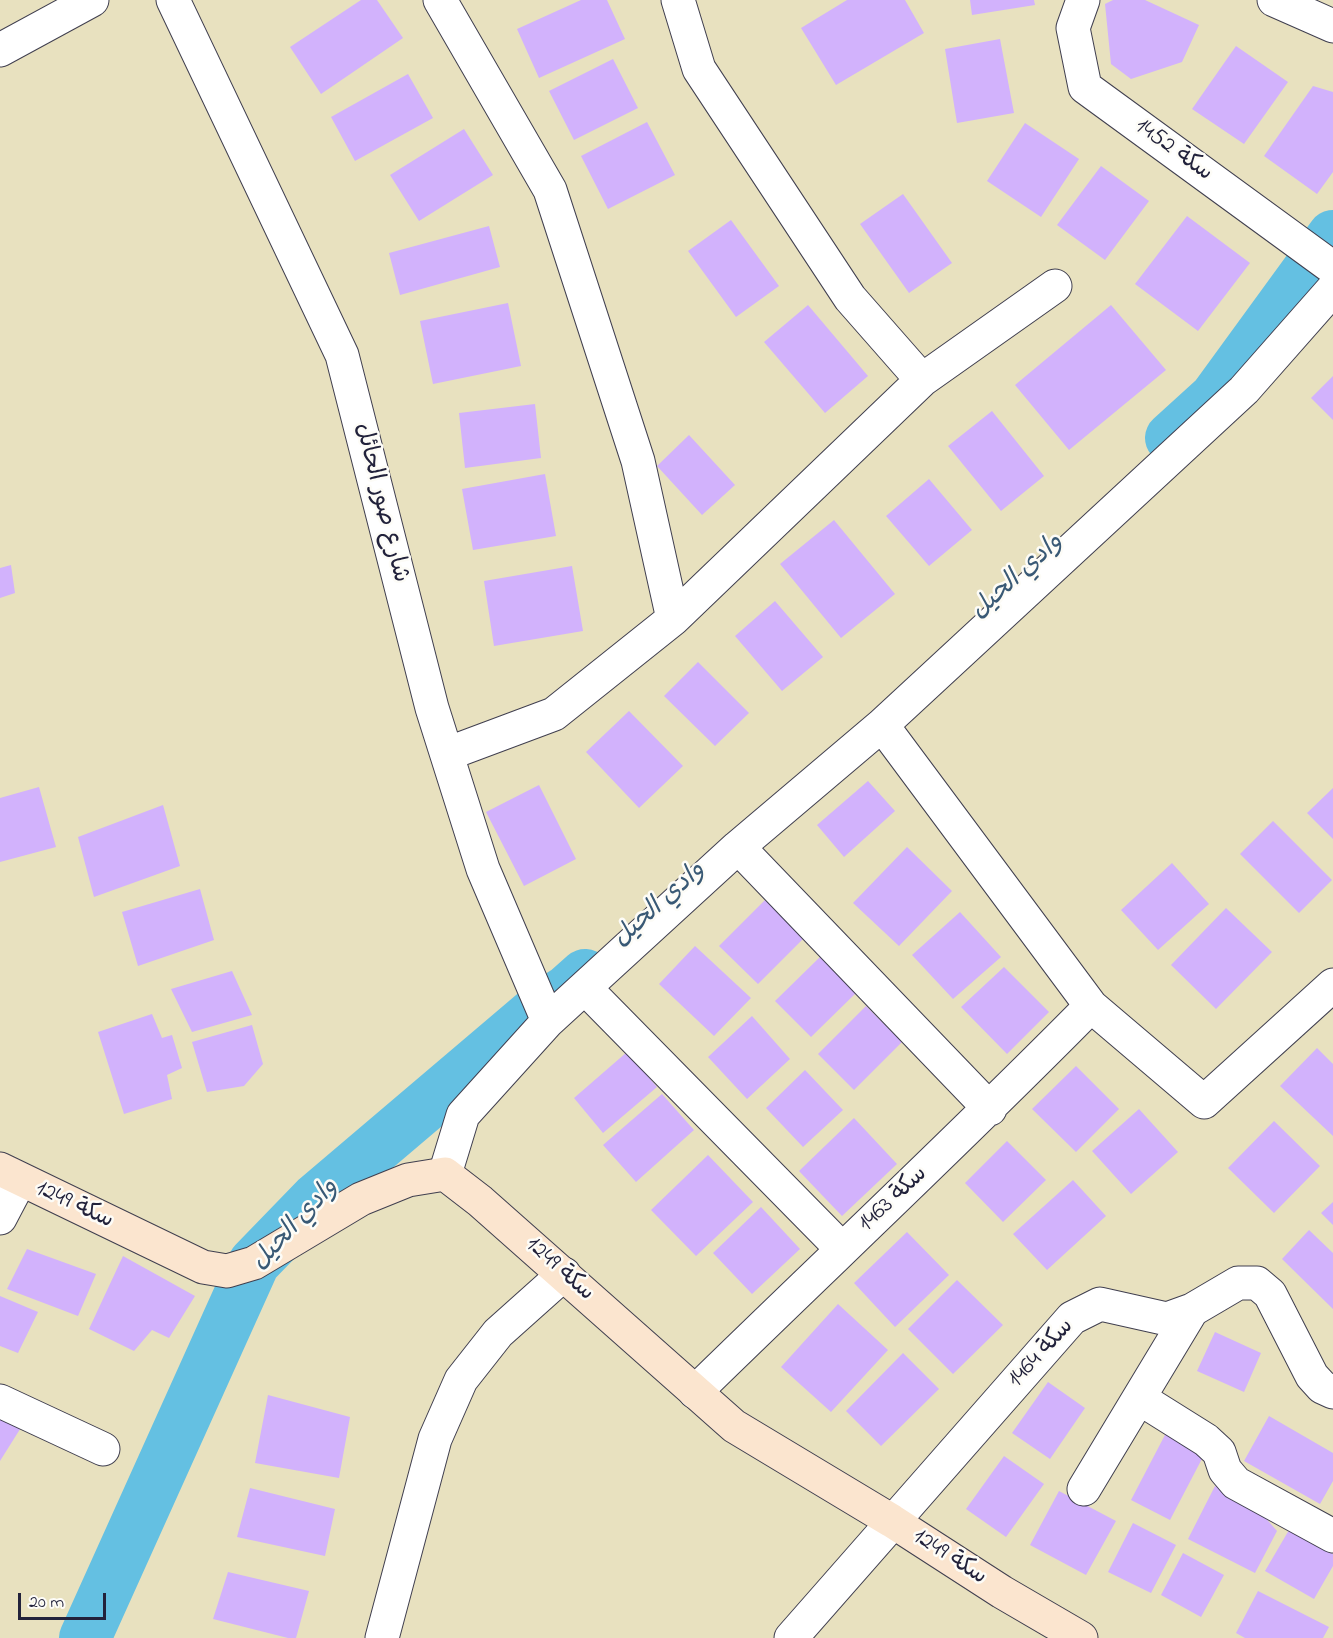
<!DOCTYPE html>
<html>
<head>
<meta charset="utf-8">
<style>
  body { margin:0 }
  #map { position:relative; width:1333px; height:1638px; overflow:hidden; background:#e8e1bf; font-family:"Indie Flower",sans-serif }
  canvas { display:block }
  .scale { position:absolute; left:18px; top:1593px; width:88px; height:27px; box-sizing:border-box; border:3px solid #22223b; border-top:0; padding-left:8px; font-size:18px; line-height:21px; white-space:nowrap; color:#22223b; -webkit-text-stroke:4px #fdfcf7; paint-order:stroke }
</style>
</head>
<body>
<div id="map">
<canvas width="1333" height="1638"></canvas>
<div class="scale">20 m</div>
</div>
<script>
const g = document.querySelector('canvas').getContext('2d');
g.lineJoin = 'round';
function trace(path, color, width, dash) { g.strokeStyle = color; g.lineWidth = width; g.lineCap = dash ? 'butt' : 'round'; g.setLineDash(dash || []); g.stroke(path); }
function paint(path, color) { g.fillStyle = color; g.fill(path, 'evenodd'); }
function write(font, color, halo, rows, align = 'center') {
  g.font = font + ' "Indie Flower","Playpen Sans Arabic",sans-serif'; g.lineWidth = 5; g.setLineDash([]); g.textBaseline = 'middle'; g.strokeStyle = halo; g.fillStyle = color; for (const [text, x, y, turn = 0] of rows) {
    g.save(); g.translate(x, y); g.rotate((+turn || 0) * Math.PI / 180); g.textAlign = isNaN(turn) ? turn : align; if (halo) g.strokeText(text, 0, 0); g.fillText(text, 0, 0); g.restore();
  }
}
trace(new Path2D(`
  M1171,438L1215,398L1333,236
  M85,1638L254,1263L316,1199L542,1007L567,991L585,975`), '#64c0e2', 52);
paint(new Path2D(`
  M361,0H377L403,38L321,94L290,47Z
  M581,0H607L625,39L539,78L517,29Z
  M847,0H905L924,33L836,85L801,28Z
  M970,0H1034L1035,5L972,15Z
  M1113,0H1145L1199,25L1182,62L1131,79L1111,64L1105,4Z
  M1000,39L1014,113L957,123L945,49Z
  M1236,46L1288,82L1244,144L1192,109Z
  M613,59L638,108L574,140L549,91Z
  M408,74L433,118L355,161L331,117Z
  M1313,86L1333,92V172L1317,194L1264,156Z
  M647,122L675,175L608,209L581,156Z
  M1025,123L1079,159L1041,217L987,181Z
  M464,129L493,175L419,221L390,175Z
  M1101,166L1149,201L1105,260L1057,225Z
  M903,194L952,263L909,293L860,224Z
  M1187,216L1250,263L1198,331L1135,284Z
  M731,220L779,286L736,317L688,251Z
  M489,226L500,267L400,295L389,253Z
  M508,303L521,366L433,384L420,321Z
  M808,305L868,376L825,413L764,342Z
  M1111,305L1166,370L1069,450L1015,385Z
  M1333,376V420L1311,398Z
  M535,404L541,458L465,468L459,413Z
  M992,411L1044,476L1001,511L948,446Z
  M689,435L735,485L702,515L657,466Z
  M545,474L556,536L473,550L462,489Z
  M929,479L972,530L929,566L886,516Z
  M834,520L895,594L841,638L780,564Z
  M11,565L15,593L0,598V568Z
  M572,566L583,631L494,646L484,581Z
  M775,601L823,657L782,691L735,636Z
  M698,662L749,713L715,746L664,696Z
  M629,711L683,766L639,808L586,752Z
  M868,781L895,811L844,857L817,825Z
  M539,785L576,859L524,886L486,812Z
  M39,787L56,847L0,862V798Z
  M1333,788V839L1307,813Z
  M163,805L180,866L94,897L78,837Z
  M1273,821L1332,880L1299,913L1240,854Z
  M907,847L952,891L899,946L853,903Z
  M1172,863L1209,904L1158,950L1121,910Z
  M200,889L214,940L138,966L122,912Z
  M771,894L809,933L758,984L719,946Z
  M1226,908L1272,952L1216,1009L1171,965Z
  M960,912L1001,957L953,999L912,955Z
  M695,946L751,998L714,1036L659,984Z
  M820,957L856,993L811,1037L775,1001Z
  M1004,967L1049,1012L1007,1054L961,1007Z
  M232,971L252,1015L192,1032L171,989Z
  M866,1006L902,1042L854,1090L818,1054Z
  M152,1014L162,1038L172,1035L182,1068L167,1075L172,1099L124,1114L98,1032Z
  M752,1016L790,1059L747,1099L708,1057Z
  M252,1025L263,1064L244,1086L207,1092L192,1042Z
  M1317,1048L1333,1064V1136L1280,1086Z
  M627,1052L657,1087L603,1133L574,1098Z
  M1076,1066L1119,1109L1076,1152L1032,1109Z
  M805,1070L843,1110L803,1147L766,1108Z
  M662,1094L694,1130L636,1182L603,1145Z
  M1139,1109L1178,1152L1131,1194L1092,1151Z
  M854,1118L897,1164L842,1216L799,1171Z
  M1274,1121L1320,1166L1274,1213L1228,1168Z
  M1007,1141L1046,1180L1003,1222L965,1183Z
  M708,1155L753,1202L696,1256L651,1210Z
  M1073,1180L1106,1216L1047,1270L1013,1234Z
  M1333,1202V1225L1321,1213Z
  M761,1207L800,1249L752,1294L713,1253Z
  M1309,1230L1333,1253V1309L1282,1259Z
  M907,1232L949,1275L895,1327L854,1283Z
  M27,1249L96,1274L78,1316L7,1289Z
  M123,1256L195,1296L169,1338L152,1330L134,1351L89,1329Z
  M957,1280L1003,1325L953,1374L908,1329Z
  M0,1296L38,1312L18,1353L0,1346Z
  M838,1304L888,1350L831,1412L781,1367Z
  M1215,1332L1261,1353L1244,1392L1197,1371Z
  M903,1353L939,1389L881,1446L846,1411Z
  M1048,1382L1085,1408L1050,1459L1012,1433Z
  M268,1395L350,1417L339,1478L255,1463Z
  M1269,1416L1333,1453V1481L1320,1504L1244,1461Z
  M0,1417L22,1426L0,1461Z
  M1166,1433L1205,1453L1170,1520L1131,1500Z
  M1004,1456L1044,1484L1006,1537L966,1509Z
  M1215,1486L1256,1507L1277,1531L1255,1573L1188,1539Z
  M250,1488L335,1509L325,1556L237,1537Z
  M1059,1491L1116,1521L1086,1575L1030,1545Z
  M1133,1523L1176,1545L1151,1593L1108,1572Z
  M1289,1530L1333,1554V1566L1314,1599L1265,1571Z
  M1183,1553L1224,1575L1201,1617L1161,1595Z
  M228,1572L309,1591L296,1638H288L213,1619Z
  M1258,1591L1329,1627L1323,1638H1245L1236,1633Z`), '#d2b2fc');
const street = new Path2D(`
  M173,0L342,355L432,708L483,869L548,1021
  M440,0L550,190L638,461L673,619
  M678,0L699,69L850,298L922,380
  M1083,0L1073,28L1085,87L1333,268
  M1274,0L1333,26
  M0,50L92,0
  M882,725L1091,1006L1204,1102L1333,985
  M447,754L554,714L673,619L922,380L1055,286
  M738,847L990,1109
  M585,988L842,1249
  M445,1174L463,1115L548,1021L738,847L882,725L1244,390L1333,289
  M0,1218L20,1180
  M695,1392C827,1263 962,1137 1091,1006
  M1139,1398L1206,1440L1219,1452L1225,1470L1236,1483L1333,1536
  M0,1401L103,1449
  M1084,1489L1192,1310
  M382,1638L435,1439L461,1380L498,1333L564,1274
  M791,1638L1072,1318L1100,1304L1167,1319L1192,1310L1238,1283H1257L1270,1294L1312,1376L1322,1387L1333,1392`);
const secondary = new Path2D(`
  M0,1169L203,1267L227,1271L254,1263L361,1199L408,1180L445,1174L480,1201L734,1426L892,1521L1002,1592L1081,1638`);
trace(street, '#403f4f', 35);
trace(secondary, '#403f4f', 35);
trace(street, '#fff', 33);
trace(secondary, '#fbe5cf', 33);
write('24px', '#22223b', '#fdfcf7', [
  ["سكة 1452",1173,151,36],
  ["شارع صور الحائل",380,503,76],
  ["سكة 1463",894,1200,-43],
  ["سكة 1249",74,1206,25],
  ["سكة 1249",559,1270,42],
  ["سكة 1464",1042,1354,-47],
  ["سكة 1249",949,1558,33]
]);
write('italic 26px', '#395975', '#fdfcf7', [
  ["وادي الحيل",1018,578,-42],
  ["وادي الحيل",660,906,-42],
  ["وادي الحيل",296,1226,-47]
]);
</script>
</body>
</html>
